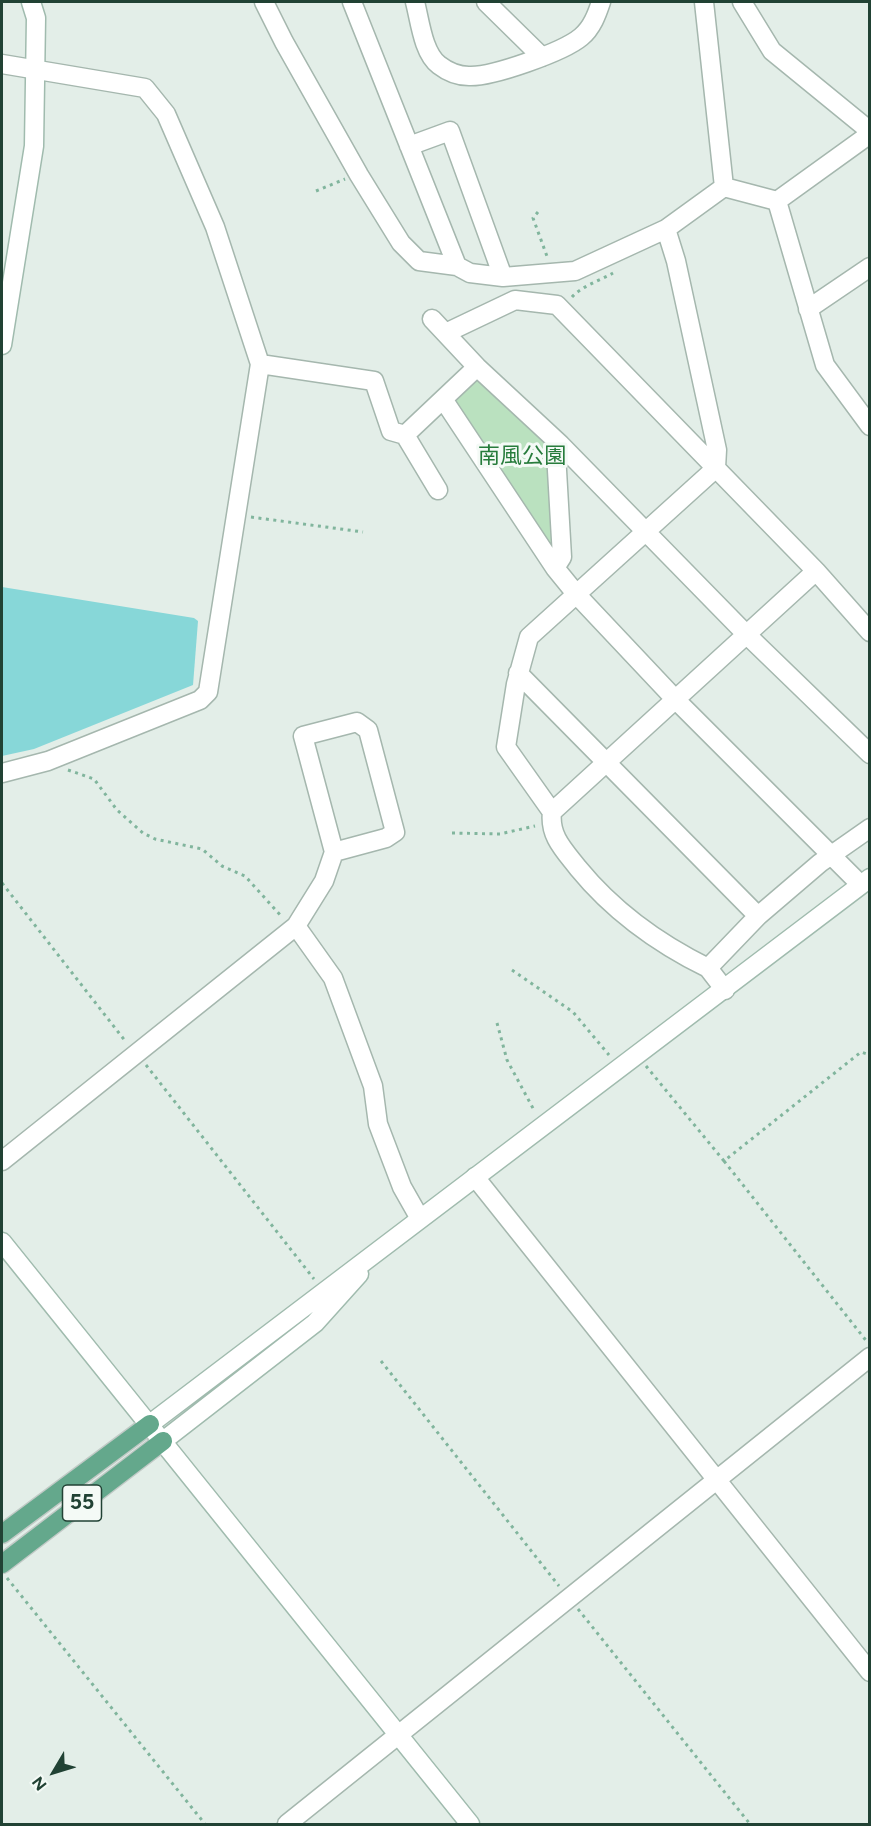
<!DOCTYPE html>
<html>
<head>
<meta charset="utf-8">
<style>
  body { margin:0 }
  #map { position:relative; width:871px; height:1826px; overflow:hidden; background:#e3eee8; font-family:Figtree,sans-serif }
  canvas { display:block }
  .frame { position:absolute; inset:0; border:3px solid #214234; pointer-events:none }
  .north { position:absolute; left:24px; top:1742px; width:60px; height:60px; -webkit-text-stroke:4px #f4faf6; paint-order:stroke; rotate:232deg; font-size:16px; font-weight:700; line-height:24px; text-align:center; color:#214234 }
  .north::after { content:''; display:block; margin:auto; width:21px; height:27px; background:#214234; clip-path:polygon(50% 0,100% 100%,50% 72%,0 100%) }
</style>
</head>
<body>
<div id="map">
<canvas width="871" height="1826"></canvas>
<div class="frame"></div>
<div class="north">N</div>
</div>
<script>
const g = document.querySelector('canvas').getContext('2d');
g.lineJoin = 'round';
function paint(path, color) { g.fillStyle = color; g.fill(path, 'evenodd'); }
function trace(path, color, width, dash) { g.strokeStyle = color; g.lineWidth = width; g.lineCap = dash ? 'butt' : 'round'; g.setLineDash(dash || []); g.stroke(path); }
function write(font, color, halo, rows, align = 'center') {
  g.font = font + ' Figtree,"Noto Sans JP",sans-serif'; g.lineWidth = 6; g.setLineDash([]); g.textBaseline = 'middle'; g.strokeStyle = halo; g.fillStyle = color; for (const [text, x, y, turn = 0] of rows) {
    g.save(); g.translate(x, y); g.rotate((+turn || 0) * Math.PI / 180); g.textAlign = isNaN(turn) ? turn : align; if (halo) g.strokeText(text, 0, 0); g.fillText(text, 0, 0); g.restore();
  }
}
paint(new Path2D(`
  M477,367L560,444L555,568L443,399Z`), '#bae1bf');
paint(new Path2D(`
  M2,587L194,618L198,621L193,685L34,749L2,756Z`), '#87d7d8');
const street = new Path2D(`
  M264,2L284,42L359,175L401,243L419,261L457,266L470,273L503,277L575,271L666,229L724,187
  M352,2L457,266
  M415,2C420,21 423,53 439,65C448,72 458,76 469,76C492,77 563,52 581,37C592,28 597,14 601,2
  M486,2L542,57
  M704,2L724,187
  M742,2L772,51L870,131
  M2,64L145,88L166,114L215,227L260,364L208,692L200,700L48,761L2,773
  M409,146L450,131L503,277
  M724,187L777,201
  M777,201L825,365L870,426
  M777,201L870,134
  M666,229L676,261L717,450L716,468L529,637L516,684L506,747L552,812C549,836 564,850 578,868C614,912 657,943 708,968
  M808,309L870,267
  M432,319L477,367L560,444L556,453L562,557L555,568
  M447,335L452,330L515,300L557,305L816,571L870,632
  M260,364L374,381L391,431L405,435L477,367
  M443,399L555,568L577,595L675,699L860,884
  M405,435L438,490
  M560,444L745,633L870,754
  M518,673L758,916
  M552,812L816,571
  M296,926L333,978L373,1086L378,1124L402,1187L419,1217
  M725,990L708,968L758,916L820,863L870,828
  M2,1161L296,926L324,881L334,852L386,838L395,832L368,730L357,722L303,736L334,852
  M475,1177L870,1672
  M287,1824L870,1357`);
const secondary = new Path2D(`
  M2,345L34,146L36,18L31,2
  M2,1242L470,1824
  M150,1424L870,878
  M163,1441L315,1323L359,1274`);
const primary = new Path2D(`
  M2,1534L150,1424
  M2,1564L163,1441`);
trace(street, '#a5b7ae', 21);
trace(secondary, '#a0bbae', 21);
trace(primary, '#c1cac6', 21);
trace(new Path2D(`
  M316,191L345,179
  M538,212L533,218L548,259
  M572,297C582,286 599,281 613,273
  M251,517L363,532
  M68,770L94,779L117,810L143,833L155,839L202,849L222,866L245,876L282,917
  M452,833L500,834L535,826
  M2,883L126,1042
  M512,970L573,1012L609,1055
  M497,1023L507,1060L535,1112
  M146,1065L314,1279
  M646,1066L724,1161L861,1052L870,1055
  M724,1161L868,1343
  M381,1361L559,1586
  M7,1578L205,1824
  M578,1609L750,1824`), '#81b59d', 3, [3, 4.5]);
trace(street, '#fff', 18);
trace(secondary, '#fff', 18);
trace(primary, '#64a88c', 18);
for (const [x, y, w] of [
  [82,1503,39]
]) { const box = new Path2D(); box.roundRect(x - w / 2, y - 18, w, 36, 4.5); g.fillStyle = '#f4faf6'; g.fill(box); trace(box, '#214234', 1.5); }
write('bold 21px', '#214234', null, [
  ["55",82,1503]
]);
write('22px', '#277c3c', '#f4faf6', [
  ["南風公園",522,457]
]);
</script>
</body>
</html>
